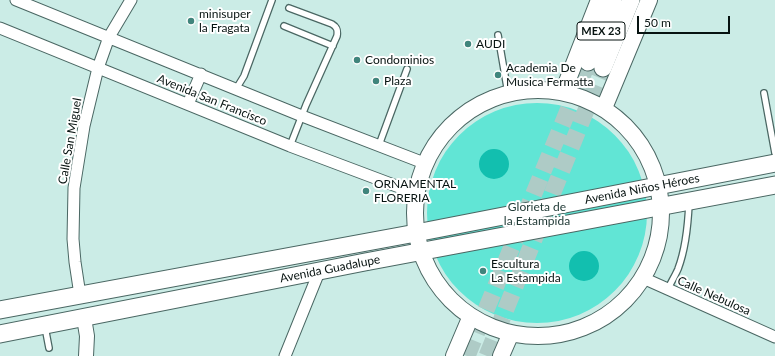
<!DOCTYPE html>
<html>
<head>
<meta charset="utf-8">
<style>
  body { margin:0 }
  #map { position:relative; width:775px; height:356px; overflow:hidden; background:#cbece6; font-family:Lato,sans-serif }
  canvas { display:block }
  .scale { position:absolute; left:637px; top:16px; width:93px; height:18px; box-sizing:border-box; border:2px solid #071311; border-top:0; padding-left:5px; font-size:12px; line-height:14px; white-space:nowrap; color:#071311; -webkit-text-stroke:3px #fff; paint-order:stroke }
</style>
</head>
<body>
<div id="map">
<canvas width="775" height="356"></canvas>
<div class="scale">50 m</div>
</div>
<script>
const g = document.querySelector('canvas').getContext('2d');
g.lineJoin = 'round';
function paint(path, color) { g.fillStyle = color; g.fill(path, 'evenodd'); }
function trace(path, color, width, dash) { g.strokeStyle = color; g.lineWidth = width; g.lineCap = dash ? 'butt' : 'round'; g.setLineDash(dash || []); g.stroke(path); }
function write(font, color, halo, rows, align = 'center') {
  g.font = font + ' Lato,sans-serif'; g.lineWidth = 4; g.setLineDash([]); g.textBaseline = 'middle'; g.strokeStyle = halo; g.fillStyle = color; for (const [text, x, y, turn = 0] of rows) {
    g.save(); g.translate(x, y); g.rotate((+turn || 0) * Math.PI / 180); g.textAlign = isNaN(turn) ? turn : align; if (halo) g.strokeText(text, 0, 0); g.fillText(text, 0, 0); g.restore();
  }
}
paint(new Path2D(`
  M427 213a110 110 0 1 1 220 0a110 110 0 1 1-220 0Z`), '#61e5d5');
paint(new Path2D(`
  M479 164a15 15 0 1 1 30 0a15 15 0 1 1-30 0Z
  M569 266a15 15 0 1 1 30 0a15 15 0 1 1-30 0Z`), '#12bfaf');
trace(new Path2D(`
  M467,356L588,62
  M487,356L603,68`), '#aecbc6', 17, [17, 8]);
const service = new Path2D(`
  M289,8L332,24C337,27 338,30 337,36L306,105L290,146
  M284,26L333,46
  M498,35L508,93
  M236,89L244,76L272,0
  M764,93L775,153
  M379,145L407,69
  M668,289C671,282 675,276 678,269C686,248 688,226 689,203
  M45,327L49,348`);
const minor = new Path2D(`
  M16,0L302,116L424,163
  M0,28L290,146L415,193
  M188,104L201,74
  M643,278L775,337
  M80,295L75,262L73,239L74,188L84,126L98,68L109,37L131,0
  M285,356L319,272`);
const tertiary = new Path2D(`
  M84,318L87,336L86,356`);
const secondary = new Path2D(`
  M415 213a123 123 0 1 1 246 0a123 123 0 1 1-246 0Z
  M563,92L599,0
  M604,108L649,0
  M454,356L471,316
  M501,356L511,333`);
const primary = new Path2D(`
  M588,62L613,0
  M603,68L631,0
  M0,310L416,233L775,163
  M0,334L365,262L775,185`);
trace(service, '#4a6763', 8);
trace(minor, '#4a6763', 13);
trace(tertiary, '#4a6763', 16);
trace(secondary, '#4a6763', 18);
trace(primary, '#4a6763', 19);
trace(service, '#fff', 5.5);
trace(minor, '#fff', 11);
trace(tertiary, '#fff', 14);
trace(secondary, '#fff', 16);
trace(primary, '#fff', 17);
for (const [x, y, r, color] of [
  [191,21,4,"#40857c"],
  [468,44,4,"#40857c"],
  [357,60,4,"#40857c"],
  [498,75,4,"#40857c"],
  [376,81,4,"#40857c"],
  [366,191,4,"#40857c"],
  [483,271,4,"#40857c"]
]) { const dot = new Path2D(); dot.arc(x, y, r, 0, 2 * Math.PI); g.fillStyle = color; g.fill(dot); trace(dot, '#fff', 1.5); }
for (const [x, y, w] of [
  [601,31,48]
]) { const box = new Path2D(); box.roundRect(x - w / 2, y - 9, w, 18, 3); g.fillStyle = '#fff'; g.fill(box); trace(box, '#071311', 1); }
write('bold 11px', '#071311', null, [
  ["MEX 23",601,31]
]);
write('12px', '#071311', '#fff', [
  ["minisuper",199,14],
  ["la Fragata",199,28],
  ["AUDI",476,44],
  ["Condominios",365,60],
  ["Academia De",506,68],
  ["Musica Fermatta",506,82],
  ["Plaza",384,81],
  ["ORNAMENTAL",374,184],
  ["FLORERIA",374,198],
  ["Escultura",491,264],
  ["La Estampida",491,278]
], 'left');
write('12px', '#071311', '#fff', [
  ["Avenida San Francisco",212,100,22],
  ["Calle San Miguel",70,141,-80],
  ["Avenida Niños Héroes",642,189,-11],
  ["Avenida Guadalupe",330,269,-11],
  ["Calle Nebulosa",714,296,24]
]);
write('12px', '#233c38', '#fff', [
  ["Glorieta de",537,207],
  ["la Estampida",537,221]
]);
</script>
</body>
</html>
